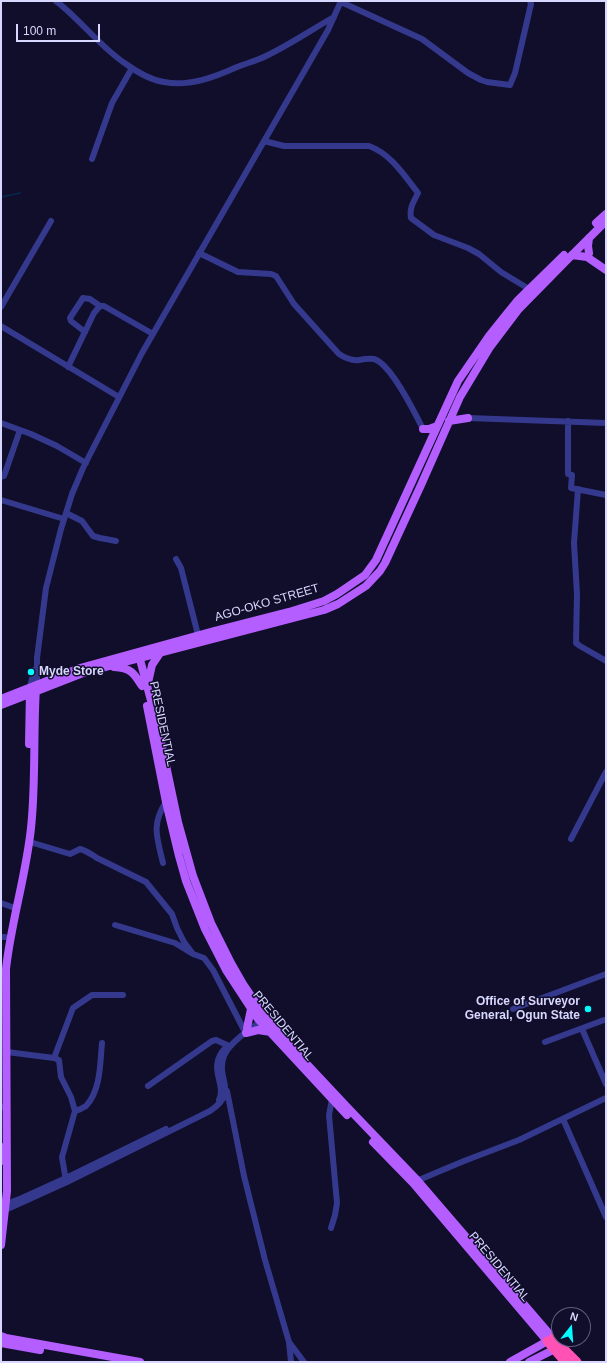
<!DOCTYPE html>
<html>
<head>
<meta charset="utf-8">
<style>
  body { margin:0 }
  #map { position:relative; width:607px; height:1363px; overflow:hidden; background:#100e2a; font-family:Arial,sans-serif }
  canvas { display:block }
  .frame { position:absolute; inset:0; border:2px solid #d8d7ff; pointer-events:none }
  .north { position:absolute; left:551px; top:1307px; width:40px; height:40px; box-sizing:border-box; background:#100e2a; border:1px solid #605e7f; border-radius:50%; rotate:17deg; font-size:11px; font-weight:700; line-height:16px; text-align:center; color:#d8d7ff }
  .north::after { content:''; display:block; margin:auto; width:14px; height:18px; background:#03fcff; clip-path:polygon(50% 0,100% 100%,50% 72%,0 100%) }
  .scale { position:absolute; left:16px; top:24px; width:84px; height:18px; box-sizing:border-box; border:2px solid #d8d7ff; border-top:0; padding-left:5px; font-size:12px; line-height:14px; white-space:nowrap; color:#d8d7ff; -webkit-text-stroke:3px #100e2a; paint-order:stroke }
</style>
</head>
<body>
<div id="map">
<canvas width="607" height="1363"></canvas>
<div class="frame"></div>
<div class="north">N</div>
<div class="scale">100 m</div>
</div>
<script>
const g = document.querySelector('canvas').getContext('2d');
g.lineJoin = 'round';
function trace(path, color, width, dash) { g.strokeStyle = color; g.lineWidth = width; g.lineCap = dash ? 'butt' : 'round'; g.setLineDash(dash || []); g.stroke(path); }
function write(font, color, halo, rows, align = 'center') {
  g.font = font + ' Arial,sans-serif'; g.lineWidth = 3; g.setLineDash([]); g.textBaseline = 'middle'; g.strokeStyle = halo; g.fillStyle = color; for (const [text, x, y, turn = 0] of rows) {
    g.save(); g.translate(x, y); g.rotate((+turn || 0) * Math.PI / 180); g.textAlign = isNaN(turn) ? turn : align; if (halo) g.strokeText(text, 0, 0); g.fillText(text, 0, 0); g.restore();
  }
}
trace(new Path2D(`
  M1,197L20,193`), '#072850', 1.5);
trace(new Path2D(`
  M56,1C81,20 100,47 126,64C137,72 150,80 164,82C189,87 215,77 237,67C247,63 256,61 266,56C289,45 311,30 334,17
  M341,2L422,39L468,73L481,80L487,82L510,85L515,73L531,4L530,1
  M264,141L284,146H369C391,154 404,175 418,193C414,201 409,208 411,218L434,235L468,248L479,254L501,272L529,289
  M92,159L112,103L132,68
  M199,253L238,272L271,274L276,276L294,304L339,354C345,358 351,361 359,360C364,359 369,358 374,359C391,364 415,413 423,429
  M1,307L51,221
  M1,326L119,397
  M85,332L71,321L70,318L83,298L90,299L100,306
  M68,367L94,313L100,306H104L153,334
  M468,418L606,423
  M568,421V474L572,475L571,488L606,495
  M1,423L31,434L57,446L86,463
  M1,477L4,476L20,430
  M578,489L574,543L577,594L576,643L580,646L606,661
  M1,500L64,519
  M66,513L82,521L93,536L100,538L116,541
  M176,559L181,568L198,635
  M37,685V658L46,588L61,529L72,494L83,468L142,353L328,30L341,1
  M30,687L34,670
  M571,839L606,772
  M30,842L70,854L80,849C87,851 91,854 97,858L146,882L172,914L177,928L184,942L193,954
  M163,863C157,838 151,824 166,802
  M1,903L12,907
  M115,925L175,943L193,954L204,958L213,970L244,1030
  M1,937H5
  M513,1009L606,974
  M582,1029L606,1084
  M545,1042L604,1020
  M7,1052L54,1058L59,1060L61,1077L71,1097L75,1111L62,1157L66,1181
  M54,1058L73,1008L92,995H123
  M148,1086L212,1041L216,1040L227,1045
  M227,1091L244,1176L265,1260L289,1342L291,1362
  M219,1100C227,1083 206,1068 226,1047
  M1,1107H2
  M75,1111C79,1110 83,1108 86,1106C101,1090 100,1063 102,1043
  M563,1119L606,1217
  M414,1182L464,1161L519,1140L606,1098
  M1,1206L22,1198L66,1178L166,1129
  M3,1211L67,1182L210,1111C240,1091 215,1080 224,1056C228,1044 252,1027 263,1020
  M331,1228L335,1215L337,1203L329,1115L332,1099
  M289,1342L304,1362`), '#34398e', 6);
trace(new Path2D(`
  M596,223L606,214
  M589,238L588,246L589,253
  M572,255L587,257L606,270
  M449,421L468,418
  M423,429H429L437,426
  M138,652L157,723L178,822L193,876L211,923L231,963L243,984L264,1015L288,1044L348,1108L418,1181L553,1338L510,1362
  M114,667C131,668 134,673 142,686
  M148,683L152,665L160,653
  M1,699L80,668L214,631L289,612L324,601L337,594L365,575L376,560L458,381L489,336L505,316L518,300L564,255
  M1,705L83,673L324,610L338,604L366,586L380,571L385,563L421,485L460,397L490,347L518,310L572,255L606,221
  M147,706L166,802L179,856L186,881L205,929L226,970L258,1019L347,1115
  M29,744L30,690
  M247,1028L251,1009
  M246,1033L258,1030L271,1032
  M373,1142L413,1183L547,1341
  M1,1161V1147
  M1,1245L7,1191L6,969C11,922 26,876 31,828C36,782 33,735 36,688
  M1,1336L6,1338L140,1362
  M1,1343L40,1350
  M529,1362L559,1347`), '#b45eff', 8);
trace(new Path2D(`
  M553,1338L577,1362
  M547,1341L565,1362`), '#ff52b4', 9);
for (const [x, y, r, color] of [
  [31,672,4,"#03fcff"],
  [588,1009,4,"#03fcff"]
]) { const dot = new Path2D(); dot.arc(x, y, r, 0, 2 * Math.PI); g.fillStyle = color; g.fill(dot); trace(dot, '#100e2a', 1.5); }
write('12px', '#d8d7ff', '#100e2a', [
  ["AGO-OKO STREET",267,603,-16],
  ["PRESIDENTIAL",162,724,78],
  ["PRESIDENTIAL",283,1026,50],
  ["PRESIDENTIAL",499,1267,50]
]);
write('bold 12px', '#d8d7ff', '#100e2a', [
  ["Myde Store",39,672],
  ["Office of Surveyor",580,1002,"right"],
  ["General, Ogun State",580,1016,"right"]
], 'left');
</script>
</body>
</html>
